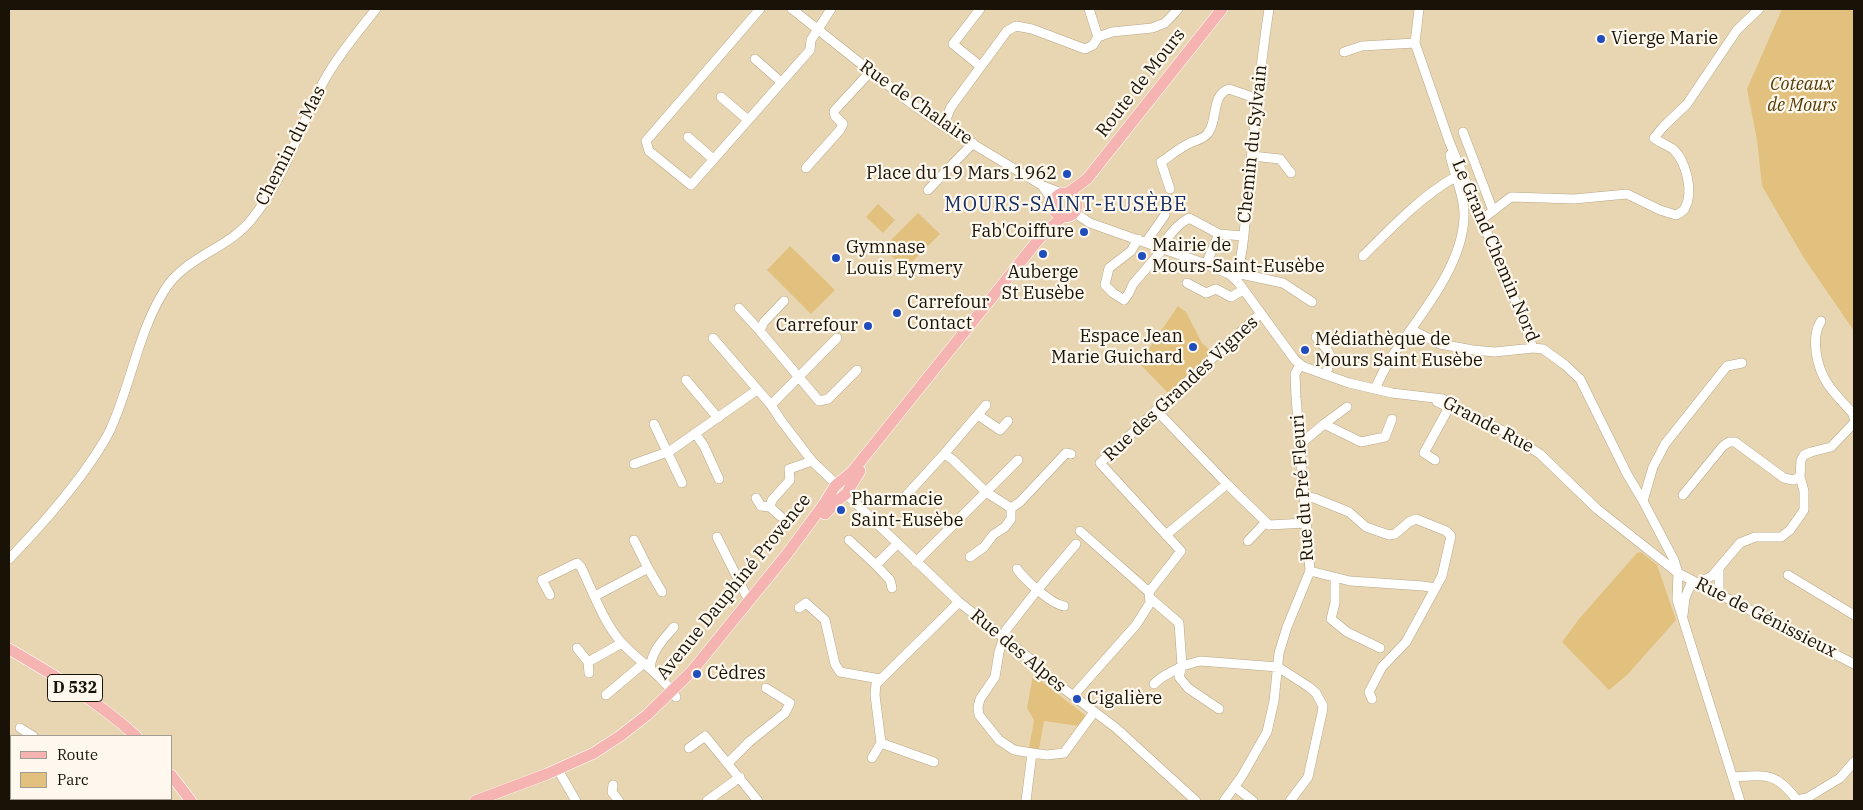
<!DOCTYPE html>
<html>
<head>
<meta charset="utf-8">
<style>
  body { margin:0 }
  #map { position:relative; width:1863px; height:810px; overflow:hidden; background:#e8d6b3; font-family:"IBM Plex Serif",serif }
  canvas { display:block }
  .frame { position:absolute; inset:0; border:10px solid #191307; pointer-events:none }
  .legend { position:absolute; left:10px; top:735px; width:162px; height:65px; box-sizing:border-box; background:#fef8ee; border:1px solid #a29c92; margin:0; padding:6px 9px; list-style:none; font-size:15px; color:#191307 }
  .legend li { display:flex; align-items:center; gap:10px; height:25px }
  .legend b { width:25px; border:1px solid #a29c92 }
</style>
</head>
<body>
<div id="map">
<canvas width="1863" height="810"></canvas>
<div class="frame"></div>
<ul class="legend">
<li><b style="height:6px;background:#f5b4b1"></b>Route</li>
<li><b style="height:14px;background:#e2c07d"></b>Parc</li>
</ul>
</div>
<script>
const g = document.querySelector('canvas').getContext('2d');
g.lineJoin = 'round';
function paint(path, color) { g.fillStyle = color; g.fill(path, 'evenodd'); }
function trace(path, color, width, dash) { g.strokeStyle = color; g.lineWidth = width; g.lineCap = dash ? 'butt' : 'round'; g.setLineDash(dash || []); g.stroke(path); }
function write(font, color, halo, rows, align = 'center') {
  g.font = font + ' "IBM Plex Serif",serif'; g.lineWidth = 4.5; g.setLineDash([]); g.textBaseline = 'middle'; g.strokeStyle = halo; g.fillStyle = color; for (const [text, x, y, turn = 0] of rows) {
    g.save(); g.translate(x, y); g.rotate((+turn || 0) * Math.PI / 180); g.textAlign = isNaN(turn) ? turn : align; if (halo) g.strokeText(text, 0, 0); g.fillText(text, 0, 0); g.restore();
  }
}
paint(new Path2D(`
  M1782,9H1854V331L1804,258L1762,186L1757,140L1747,89Z
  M878,204L895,220L883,233L866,217Z
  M918,213L940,234L905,269L883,248Z
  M790,246L835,290L811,314L767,270Z
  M1178,306L1186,312L1202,343L1212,352L1168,393L1139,363Z
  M1641,552L1657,565L1676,620L1627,675L1609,690L1562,642L1579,619L1637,553Z
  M1033,675L1085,715V720L1079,726L1044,721L1039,749L1029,748L1034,720L1027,708Z`), '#e2c07d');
const minor = new Path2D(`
  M760,9L646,141L649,151L691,185L810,50L811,40L831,9
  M792,9L908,101L943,126L1043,186L1061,193
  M1419,9L1415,43L1449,141L1519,310L1533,348L1543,349L1565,365L1580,379L1627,474L1643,501L1674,560L1678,573L1677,600L1740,801
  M1098,37L1112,32L1152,28L1165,23L1178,9
  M1344,52L1362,46L1415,43
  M755,59L781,82
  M980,66L953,44L980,9
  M721,97L748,120
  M943,126L951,107L1007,31L1016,26L1032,29L1085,49L1093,45L1098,37L1089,9
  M1463,132L1493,211
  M688,137L713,159
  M1252,156L1280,159L1291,173
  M806,168L840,130L843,124L835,116L834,111L871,71
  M1043,187L1054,202
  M1170,189L1161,162C1170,156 1178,149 1188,144C1195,140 1203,140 1208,133C1218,121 1211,94 1229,89L1258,99
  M928,190L973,143
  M1075,213L1090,223L1206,264L1229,274L1238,282L1295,360L1304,367L1349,383L1392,393L1443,399L1475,418L1506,432L1540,454L1597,509L1678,573L1854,664
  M1481,220L1511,197L1574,199L1627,194L1660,210L1676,215C1680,213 1684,211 1685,208C1694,192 1686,162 1674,150C1668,145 1660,143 1654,138L1663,127L1687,104L1737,30L1759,9
  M1138,239L1131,251L1109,268L1105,285L1113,293L1124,300L1129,293L1133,284L1163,249
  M1146,242L1165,215
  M1161,248C1168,236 1176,225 1189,218L1219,234
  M1363,256C1392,227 1419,198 1455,177
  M1206,264L1219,234L1243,236
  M1236,273L1283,283L1312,302
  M1234,278C1244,260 1245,219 1247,199C1254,135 1259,72 1269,9
  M1187,283L1206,293L1216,289L1231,297L1243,290
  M784,301L764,322L760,331L819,401L828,399L857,370
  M739,308L760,331
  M1821,321C1810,338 1817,367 1827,383C1834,394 1845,404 1853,414L1854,418
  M1412,330L1440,344L1473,350L1495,352L1533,348
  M1316,337C1330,353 1335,354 1325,375
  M713,338L771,405L780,419L812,461L836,484
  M686,380L718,418
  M1375,389C1381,376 1387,363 1395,352C1421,314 1462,266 1464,218C1465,198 1454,174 1450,155
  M771,405L837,338
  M1156,410L1227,484L1269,525L1306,523
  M978,415L1000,430L1008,421
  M654,424L682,483
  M1324,424L1347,407
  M695,433L704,446L719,479
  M1300,442L1304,441L1324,424L1361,442L1385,437L1392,419
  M944,454L986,405
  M1435,460L1424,453L1447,411L1446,406L1437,402
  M634,464L670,451L757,390
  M846,494L959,602L1034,662L1043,673L1116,728L1196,801
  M1683,495L1723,446L1729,442H1735L1784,478L1793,480L1800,477
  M1305,497L1314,498L1349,512L1366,527L1389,535L1395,534L1409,522L1416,519L1446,531L1451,536L1442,576L1406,642L1382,667L1369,692L1372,699
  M756,498L761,506L770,507L780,516
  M902,500L944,454L952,459L986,492L1011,508L1020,502L1066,453L1071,454
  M1643,501L1653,467L1665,444L1727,366L1742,363
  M770,507L772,500L790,480L789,469L812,461
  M1080,531L1149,592
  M1166,535L1227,484
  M717,537L749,601
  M849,540L876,565
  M1248,541L1266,522
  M970,557L984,547L993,535L1005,527L1011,519V508
  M9,559C41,526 73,490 98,451C102,444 108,436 111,428C131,384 138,333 164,291C184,257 228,249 251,220C285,179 300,125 325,79C339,54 358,32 376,9
  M916,562L1018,460
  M648,568L662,592
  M1017,569C1025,580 1051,604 1064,606
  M1719,569V596
  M1310,571L1350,581L1423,586L1435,588
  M1788,575L1854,615
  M1335,579V603L1331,619L1347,632L1380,648
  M1697,583L1712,576L1740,543L1755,537H1781L1790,530L1804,510V491L1800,477L1801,460L1804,455L1811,452L1831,447L1854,423
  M892,588L890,580L876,565L897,544
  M550,595L542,580L577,563L581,567C592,590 604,623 621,642C638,661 662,675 676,697
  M595,596L648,568L634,540
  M1150,598L1179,623L1182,666L1200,661L1278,667L1309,687L1316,693L1323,706L1322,713L1308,777L1290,801
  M799,608L806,603L825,620L835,664L840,672L880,679
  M1683,615L1685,598L1692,581
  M577,648L588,662L589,673
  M588,662L622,643
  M650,668C652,650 663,640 674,627
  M1154,684C1166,672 1170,674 1182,666L1179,677L1188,688L1219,709
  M606,695L644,663
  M1073,696L1136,625L1150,603L1149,592L1181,551L1100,463L1261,313
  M20,728L33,736
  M689,748L705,736L758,801
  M1032,753L1047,755L1064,753L1094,712
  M872,758L881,743
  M934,762L881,743L875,695L876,684L959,602
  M728,763L749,742L785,713L790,703L766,688
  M9,770L11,768
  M558,770L576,801
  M1733,777C1767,775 1776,772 1797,800L1807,798L1840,778L1854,762
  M613,785L612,792L619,801
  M9,786L11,791
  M1235,787L1253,801
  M14,799L15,801
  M83,799L84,801
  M707,801L740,777
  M1026,801L1032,753L1014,750L999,740L979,715L978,707L980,699L995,677L999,652L1006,630L1038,589L1076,544
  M1224,801L1242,776L1267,732L1274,701L1279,653L1287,627L1310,571L1296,397L1295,374L1300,365`);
const major = new Path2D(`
  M1053 205a12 12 0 1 1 24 0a12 12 0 1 1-24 0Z
  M1068,193L1087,179L1222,9
  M825,514L837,501L846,494L860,471
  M9,649C54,675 97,701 136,736
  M171,775L191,801
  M475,801L547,774L594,753L620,736L647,715L692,671L787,554L824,504L835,486L852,472L1038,240L1062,217`);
trace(minor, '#b7a685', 10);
trace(major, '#fff', 12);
trace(minor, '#fff', 9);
trace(major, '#f5b4b1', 11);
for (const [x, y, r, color] of [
  [1601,39,5,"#1f4dbb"],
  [1067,174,5,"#1f4dbb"],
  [1084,232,5,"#1f4dbb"],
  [1043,254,5,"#1f4dbb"],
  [1142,256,5,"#1f4dbb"],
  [836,258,5,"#1f4dbb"],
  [897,313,5,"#1f4dbb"],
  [868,326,5,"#1f4dbb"],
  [1193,347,5,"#1f4dbb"],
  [1305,350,5,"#1f4dbb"],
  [841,510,5,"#1f4dbb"],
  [697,674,5,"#1f4dbb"],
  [1077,699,5,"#1f4dbb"]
]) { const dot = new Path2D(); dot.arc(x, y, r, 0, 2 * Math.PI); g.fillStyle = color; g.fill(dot); trace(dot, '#fef8ee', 2); }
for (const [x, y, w] of [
  [75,688,55]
]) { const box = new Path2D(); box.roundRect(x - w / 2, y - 13.5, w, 27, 4); g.fillStyle = '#fef8ee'; g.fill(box); trace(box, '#191307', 1); }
write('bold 16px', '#191307', null, [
  ["D 532",75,688]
]);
write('18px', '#191307', '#fef8ee', [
  ["Vierge Marie",1611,39],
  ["Place du 19 Mars 1962",1057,174,"right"],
  ["Fab'Coiffure",1074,232,"right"],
  ["Mairie de",1152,246],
  ["Mours-Saint-Eusèbe",1152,267],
  ["Gymnase",846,248],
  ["Louis Eymery",846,269],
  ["Auberge",1043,273,"center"],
  ["St Eusèbe",1043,294,"center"],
  ["Carrefour",907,303],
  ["Contact",907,324],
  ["Carrefour",858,326,"right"],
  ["Espace Jean",1183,337,"right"],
  ["Marie Guichard",1183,358,"right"],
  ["Médiathèque de",1315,340],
  ["Mours Saint Eusèbe",1315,361],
  ["Pharmacie",851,500],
  ["Saint-Eusèbe",851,521],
  ["Cèdres",707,674],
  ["Cigalière",1087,699]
], 'left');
write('18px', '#191307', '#fef8ee', [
  ["Route de Mours",1141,83,-52],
  ["Rue de Chalaire",916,103,35],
  ["Chemin du Sylvain",1253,144,-84],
  ["Chemin du Mas",291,146,-63],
  ["Le Grand Chemin Nord",1495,251,67],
  ["Rue des Grandes Vignes",1181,389,-43],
  ["Grande Rue",1488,425,28],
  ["Rue du Pré Fleuri",1303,488,-94],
  ["Avenue Dauphiné Provence",734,587,-51],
  ["Rue de Génissieux",1766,618,27],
  ["Rue des Alpes",1018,651,40]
]);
write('italic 18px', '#523c05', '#fef8ee', [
  ["Coteaux",1802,85],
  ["de Mours",1802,106]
]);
g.letterSpacing = '1px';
write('20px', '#172f65', '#fef8ee', [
  ["MOURS-SAINT-EUSÈBE",1066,205]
]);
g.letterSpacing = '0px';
</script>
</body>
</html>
